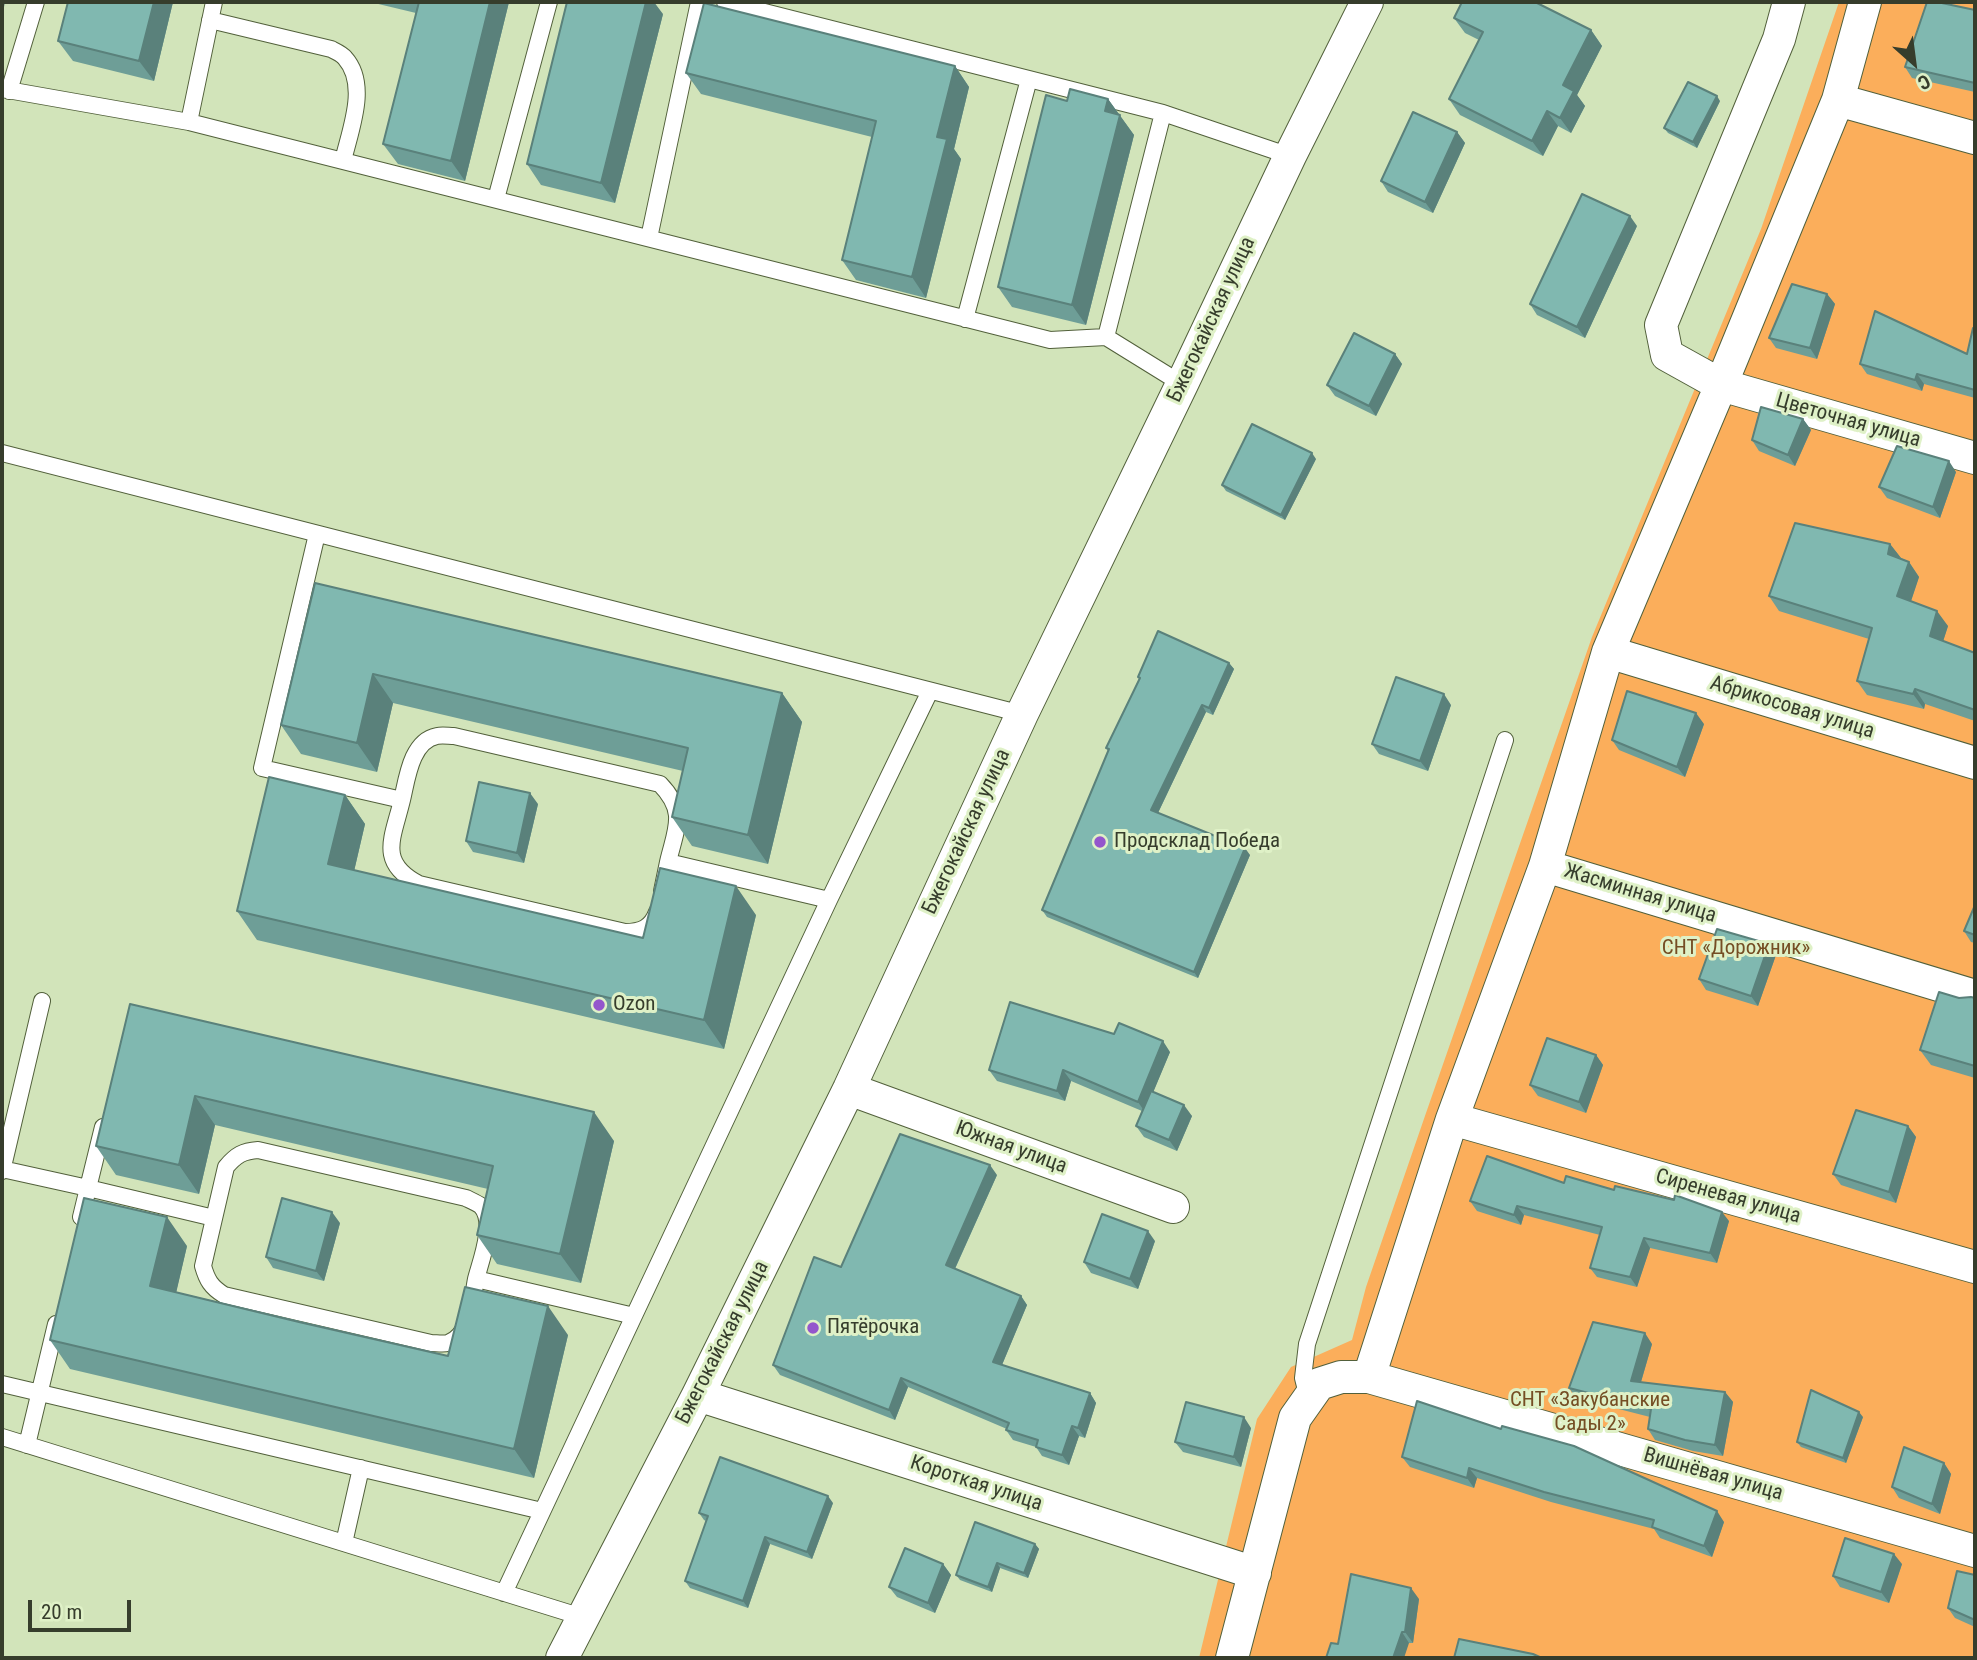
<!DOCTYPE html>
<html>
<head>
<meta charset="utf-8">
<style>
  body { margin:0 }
  #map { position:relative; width:1977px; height:1660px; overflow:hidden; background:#d2e4ba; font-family:"Roboto Condensed",sans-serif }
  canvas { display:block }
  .frame { position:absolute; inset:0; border:4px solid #363d2c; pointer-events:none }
  .north { position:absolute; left:1879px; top:28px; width:70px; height:70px; -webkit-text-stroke:5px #dff1c7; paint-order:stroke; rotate:152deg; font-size:19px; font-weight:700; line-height:28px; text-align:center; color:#363d2c }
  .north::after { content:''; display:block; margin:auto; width:24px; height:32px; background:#363d2c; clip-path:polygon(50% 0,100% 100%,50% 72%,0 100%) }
  .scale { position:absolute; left:28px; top:1600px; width:103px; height:32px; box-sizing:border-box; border:4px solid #363d2c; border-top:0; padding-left:9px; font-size:21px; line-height:24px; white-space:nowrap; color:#363d2c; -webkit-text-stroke:5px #dff1c7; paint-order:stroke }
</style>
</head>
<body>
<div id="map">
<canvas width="1977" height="1660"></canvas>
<div class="frame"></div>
<div class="north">С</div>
<div class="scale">20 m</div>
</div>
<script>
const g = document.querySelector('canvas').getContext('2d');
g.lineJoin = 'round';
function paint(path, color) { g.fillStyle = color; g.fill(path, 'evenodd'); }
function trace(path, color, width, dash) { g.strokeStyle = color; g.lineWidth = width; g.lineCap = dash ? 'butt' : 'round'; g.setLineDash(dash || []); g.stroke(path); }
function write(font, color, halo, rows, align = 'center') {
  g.font = font + ' "Roboto Condensed",sans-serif'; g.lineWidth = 6; g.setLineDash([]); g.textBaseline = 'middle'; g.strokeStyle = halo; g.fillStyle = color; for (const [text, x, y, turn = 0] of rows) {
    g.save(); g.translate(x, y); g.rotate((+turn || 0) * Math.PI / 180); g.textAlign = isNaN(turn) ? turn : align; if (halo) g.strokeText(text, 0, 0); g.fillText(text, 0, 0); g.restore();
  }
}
paint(new Path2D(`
  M1839,2H1975V1658H1199L1257,1419L1291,1367L1352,1340L1366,1287L1426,1113L1592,637L1761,229Z`), '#fbae5b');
const service = new Path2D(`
  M725,2L1163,113L1290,156
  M210,20L331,49C335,51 342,54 345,58C369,85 350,130 343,161
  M2,89L189,122L1050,340L1106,337L1163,113
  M9,91L36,2
  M189,122L214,2
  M496,199L549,2
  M649,238L699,2
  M965,319L1029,79
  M1106,337L1182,384
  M2,453L1022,714
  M317,534L262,768L402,800C393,838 377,862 419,884L625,932C641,932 651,928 657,912
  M402,800C407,779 411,741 437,736C442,735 449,736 454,736L660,784C687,812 676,828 668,862
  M662,891L668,862L829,900
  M2,1169L88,1188L103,1127
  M2,1171L42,1001
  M81,1217L88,1188L214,1218
  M476,1279C481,1260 496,1222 481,1206C477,1203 470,1200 466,1198L258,1150C243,1151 236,1155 226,1167L203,1266C207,1280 211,1287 224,1295L431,1343C436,1343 443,1344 448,1343C471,1335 472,1299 476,1279L634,1316
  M2,1384L542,1511
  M1308,1398L1303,1378L1307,1344L1505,740
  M2,1437L582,1617
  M27,1445L56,1324
  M344,1543L361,1468
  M504,1593L829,900L930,691`);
const minor = new Path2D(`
  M1789,2L1779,39L1661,325L1667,355L1721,385L1975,458
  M1838,100L1975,138
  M1608,652L1975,763
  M1545,866L1975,996
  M849,1089L1173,1207
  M1452,1119L1975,1267
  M1369,1377L1452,1119L1545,866L1608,652L1721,385L1838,100L1865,2
  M698,1395L1255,1573
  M562,1658L698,1395L849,1089L1022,714L1182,384L1290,156L1367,2
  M1232,1658L1295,1418L1319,1384L1341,1377H1369L1975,1551`);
trace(service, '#52603b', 18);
trace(minor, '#52603b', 34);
trace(service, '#fff', 16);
trace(minor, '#fff', 32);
paint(new Path2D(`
  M173,2L154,81L73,61L58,41Z
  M370,2H509L465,181L398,164L383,144L416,13Z
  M1975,10V92L1912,78L1905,67Z
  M663,14L615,203L541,185L527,164Z
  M1454,18L1591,30L1602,46L1577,95L1585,106L1571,133L1558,126L1543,156L1460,115L1449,99L1479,40L1465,33Z
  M955,66L969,87L954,149L961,159L926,298L856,280L842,260L872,137L701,94L686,73Z
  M1108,99L1134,135L1086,325L1012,307L998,287L1067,101Z
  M1720,101L1697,148L1668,133L1664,128Z
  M1457,132L1465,143L1433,213L1388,192L1381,181Z
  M1637,226L1585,338L1537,315L1530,304Z
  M1827,294L1835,304L1817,359L1776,348L1769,338Z
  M1975,328V398L1924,384L1922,391L1867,374L1860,364L1967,354Z
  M1395,354L1402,364L1376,416L1335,396L1327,385Z
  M1803,419L1811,430L1795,466L1759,451L1752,440Z
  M1316,459L1285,520L1226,491L1222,485Z
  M1956,472L1940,518L1887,498L1879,487Z
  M1890,544L1901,558L1909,562L1919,577L1911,601L1948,626L1943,641L1975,653V721L1925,704L1924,709L1867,695L1857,681L1869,639L1779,611L1769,596Z
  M315,583L782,693L802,722L768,864L692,846L672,817L683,771L393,703L377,772L301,754L281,725Z
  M1229,663L1234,669L1213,715L1206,712L1158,813L1250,855L1198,978L1047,917L1042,910L1108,751L1106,748L1139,679L1138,677Z
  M1451,705L1428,771L1379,754L1372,744Z
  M1704,724L1685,777L1619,750L1612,740Z
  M345,795L365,824L354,871L643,938L756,915L724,1049L257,940L237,911Z
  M538,804L524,863L473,852L466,841Z
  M1975,905V943L1971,942L1964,931Z
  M1776,955L1758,1006L1706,990L1699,979Z
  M1959,998H1975V1078L1931,1065L1920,1050Z
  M130,1004L614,1141L581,1283L497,1264L477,1235L488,1189L215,1125L199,1194L116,1175L96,1146Z
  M1170,1052L1153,1092L1192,1116L1177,1151L1144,1137L1136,1126L1142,1111L1071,1081L1065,1101L997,1081L989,1070Z
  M1596,1055L1603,1065L1586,1113L1538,1096L1530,1085Z
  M1908,1126L1916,1137L1896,1203L1841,1185L1833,1174Z
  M997,1175L955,1269L1021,1296L1027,1305L1002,1365L1090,1393L1096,1403L1085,1438L1079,1436L1069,1465L1042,1456L1036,1447L1013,1440L1006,1430L1007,1429L908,1387L895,1420L780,1375L773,1365L841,1267Z
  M1564,1183L1729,1221L1717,1263L1650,1248L1637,1287L1597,1277L1590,1268L1600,1235L1524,1215L1521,1225L1477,1211L1470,1201Z
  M340,1223L324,1281L273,1268L266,1257Z
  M1155,1241L1138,1289L1091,1273L1084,1262Z
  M187,1246L176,1292L448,1356L568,1335L534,1478L70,1369L50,1340Z
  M1652,1344L1641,1382L1725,1392L1733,1402L1723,1456L1693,1451L1655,1440L1648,1429L1650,1417L1576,1398L1569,1388Z
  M1417,1401L1724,1522L1712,1557L1660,1538L1654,1529L1551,1502L1477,1478L1474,1488L1410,1467L1402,1457Z
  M1863,1417L1846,1463L1801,1447L1797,1442Z
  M1251,1428L1241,1467L1183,1452L1175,1442Z
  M1944,1463L1951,1474L1940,1514L1899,1498L1892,1487Z
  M833,1503L812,1559L770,1544L748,1608L690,1588L685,1581L706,1521L704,1520L699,1513Z
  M1035,1544L1039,1549L1028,1578L1000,1568L992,1592L960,1580L956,1575Z
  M943,1564L951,1575L935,1613L897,1597L889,1587Z
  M1902,1564L1889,1603L1840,1587L1833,1576Z
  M1975,1575V1627L1955,1618L1948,1608Z
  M1419,1599L1413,1643L1338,1644Z`), '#6e9e97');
paint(new Path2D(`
  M2,2H5L2,17Z
  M154,2H173L154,81L139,61Z
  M490,2H509L465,181L451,161Z
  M641,2H654L663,14L615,203L601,183Z
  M1591,30L1602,46L1577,95L1585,106L1571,133L1560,118L1563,85Z
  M955,66L969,87L954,149L961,159L926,298L912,277L937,137Z
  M1717,96L1720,101L1697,148L1693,142Z
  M1108,99L1134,135L1086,325L1072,305L1105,111Z
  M1547,111L1558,126L1543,156L1532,141Z
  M1457,132L1465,143L1433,213L1425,202Z
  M1630,216L1637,226L1585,338L1577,327Z
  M1827,294L1835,304L1817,359L1810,348Z
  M1395,354L1402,364L1376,416L1369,406Z
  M1917,374L1924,384L1922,391L1915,380Z
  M1803,419L1811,430L1795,466L1788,455Z
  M1312,453L1316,459L1285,520L1281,515Z
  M1949,461L1956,472L1940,518L1933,507Z
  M1890,544L1901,558L1888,554Z
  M1909,562L1919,577L1908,610L1897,596Z
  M1937,611L1948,626L1940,651L1930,636Z
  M1229,663L1234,669L1213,715L1209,708Z
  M373,674L393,703L377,772L357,743Z
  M1915,689L1925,704L1924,709L1913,694Z
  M782,693L802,722L768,864L748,835Z
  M1444,694L1451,705L1428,771L1420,761Z
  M1202,705L1206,712L1156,817L1151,810Z
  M1696,713L1704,724L1685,777L1677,767Z
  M530,793L538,804L524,863L517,853Z
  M345,795L365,824L349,893L328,864Z
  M1245,848L1250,855L1198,978L1194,972Z
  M736,886L756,915L724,1049L704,1020Z
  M1769,944L1776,955L1758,1006L1751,996Z
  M1163,1041L1170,1052L1145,1112L1138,1102Z
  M1596,1055L1603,1065L1586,1113L1579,1102Z
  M1063,1070L1071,1081L1065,1101L1057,1091Z
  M195,1096L215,1125L199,1194L179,1165Z
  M1184,1105L1192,1116L1177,1151L1169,1140Z
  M594,1112L614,1141L581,1283L560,1254Z
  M1908,1126L1916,1137L1896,1203L1889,1192Z
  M990,1165L997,1175L952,1275L946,1265Z
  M1517,1206L1524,1215L1521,1225L1514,1215Z
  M332,1212L340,1223L324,1281L316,1271Z
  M1722,1212L1729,1221L1717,1263L1710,1253Z
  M167,1217L187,1246L171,1315L150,1286Z
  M1148,1231L1155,1241L1138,1289L1130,1279Z
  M1644,1238L1650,1248L1637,1287L1630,1277Z
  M1021,1296L1027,1305L999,1372L993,1362Z
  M548,1306L568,1335L534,1478L514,1449Z
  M1645,1333L1652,1344L1638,1392L1631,1381Z
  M901,1378L908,1387L895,1420L889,1410Z
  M1725,1392L1733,1402L1723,1456L1715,1445Z
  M1090,1393L1096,1403L1085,1438L1078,1428Z
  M1859,1412L1863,1417L1846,1463L1843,1458Z
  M1244,1417L1251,1428L1241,1467L1234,1457Z
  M1072,1426L1079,1436L1069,1465L1062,1455Z
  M1944,1463L1951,1474L1940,1514L1932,1504Z
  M1469,1468L1477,1478L1474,1488L1467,1478Z
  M828,1496L833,1503L812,1559L807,1552Z
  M1717,1511L1724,1522L1712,1557L1704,1546Z
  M765,1537L770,1544L748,1608L743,1601Z
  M1035,1544L1039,1549L1028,1578L1024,1573Z
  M1894,1554L1902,1564L1889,1603L1881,1592Z
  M997,1563L1000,1568L992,1592L988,1587Z
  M943,1564L951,1575L935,1613L928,1603Z
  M1411,1588L1419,1599L1413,1643L1405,1632Z
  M1402,1632L1409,1643L1404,1658H1393Z`), '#5a817b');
const building = new Path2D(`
  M68,2H154L139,61L58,41Z
  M419,2H490L451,161L383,144Z
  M567,2H646L601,183L527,164Z
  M1462,2H1535L1591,30L1563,85L1574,91L1560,118L1547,111L1532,141L1449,99L1483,32L1454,18Z
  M1927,2H1937L1975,10V83L1905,67Z
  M704,3L955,66L937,137L947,139L912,277L842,260L876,121L686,73Z
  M1688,82L1717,96L1693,142L1664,128Z
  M1070,89L1108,99L1105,111L1120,115L1072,305L998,287L1046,95L1067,101Z
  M1413,112L1457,132L1425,202L1381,181Z
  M1582,194L1630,216L1577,327L1530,304Z
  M1792,284L1827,294L1810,348L1769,338Z
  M1875,311L1967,354L1973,328H1975V390L1917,374L1915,380L1860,364Z
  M1354,333L1395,354L1369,406L1327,385Z
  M1761,407L1803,419L1788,455L1752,440Z
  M1252,424L1312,453L1281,515L1222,485Z
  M1897,446L1949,461L1933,507L1879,487Z
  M1795,523L1890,544L1888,554L1909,562L1897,596L1937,611L1930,636L1975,653V710L1915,689L1913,694L1857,681L1872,628L1769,596Z
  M315,583L782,693L748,835L672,817L688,748L373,674L357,743L281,725Z
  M1158,631L1229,663L1209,708L1202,705L1151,810L1245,848L1194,972L1042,910L1109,749L1106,748L1140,678L1138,677Z
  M1396,677L1444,694L1420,761L1372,744Z
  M1627,691L1696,713L1677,767L1612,740Z
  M269,777L345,795L328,864L643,938L660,868L736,886L704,1020L237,911Z
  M479,782L530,793L517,853L466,841Z
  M1975,905V935L1964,931Z
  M1717,929L1769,944L1751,996L1699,979Z
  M1939,992L1959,998L1971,997L1975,998V1066L1920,1050Z
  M1010,1002L1114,1034L1119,1023L1163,1041L1138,1102L1063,1070L1057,1091L989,1070Z
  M130,1004L594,1112L560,1254L477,1235L493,1166L195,1096L179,1165L96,1146Z
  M1547,1038L1596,1055L1579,1102L1530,1085Z
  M1151,1091L1184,1105L1169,1140L1136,1126Z
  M1856,1110L1908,1126L1889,1192L1833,1174Z
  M900,1134L990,1165L946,1265L1021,1296L993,1362L1090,1393L1078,1428L1072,1426L1062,1455L1036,1447L1038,1440L1006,1430L1009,1423L901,1378L889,1410L773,1365L814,1257L841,1267Z
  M1487,1156L1564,1183L1566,1176L1614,1190L1615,1186L1674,1200L1675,1195L1722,1212L1710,1253L1644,1238L1630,1277L1590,1268L1602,1227L1517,1206L1514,1215L1470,1201Z
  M84,1198L167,1217L150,1286L299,1322L448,1356L465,1287L548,1306L514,1449L50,1340Z
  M282,1198L332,1212L316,1271L266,1257Z
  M1102,1214L1148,1231L1130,1279L1084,1262Z
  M1593,1322L1645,1333L1631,1381L1725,1392L1715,1445L1685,1440L1648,1429L1651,1409L1569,1388Z
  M1811,1390L1859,1412L1843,1458L1797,1442Z
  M1417,1401L1501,1429L1502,1426L1574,1446L1717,1511L1704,1546L1652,1527L1654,1520L1544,1492L1469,1468L1467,1478L1402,1457Z
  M1186,1402L1244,1417L1234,1457L1175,1442Z
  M1904,1447L1944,1463L1932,1504L1892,1487Z
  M720,1457L828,1496L807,1552L765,1537L743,1601L685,1581L708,1516L699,1513Z
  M975,1522L1035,1544L1024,1573L997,1563L988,1587L956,1575Z
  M1845,1538L1894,1554L1881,1592L1833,1576Z
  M905,1548L943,1564L928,1603L889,1587Z
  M1957,1571L1975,1575V1620L1948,1608Z
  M1351,1574L1411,1588L1405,1632H1402L1393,1658H1326L1331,1643L1338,1644Z
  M1459,1639L1533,1654L1542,1658H1454Z`);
paint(building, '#80b8b0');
trace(building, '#5a817b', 2);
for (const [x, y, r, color] of [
  [1100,842,7,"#9456cc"],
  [599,1005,7,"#9456cc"],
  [813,1328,7,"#9456cc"]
]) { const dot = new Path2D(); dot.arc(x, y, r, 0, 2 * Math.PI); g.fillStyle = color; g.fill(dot); trace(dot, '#dff1c7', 2.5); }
write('21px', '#363d2c', '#dff1c7', [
  ["Бжегокайская улица",1212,320,-65],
  ["Цветочная улица",1848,421,16],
  ["Абрикосовая улица",1792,708,17],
  ["Бжегокайская улица",967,832,-65],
  ["Жасминная улица",1640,894,17],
  ["Южная улица",1011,1148,20],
  ["Сиреневая улица",1728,1197,16],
  ["Бжегокайская улица",723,1343,-63],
  ["Вишнёвая улица",1713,1475,16],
  ["Короткая улица",976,1484,18]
]);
write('21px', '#363d2c', '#dff1c7', [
  ["Продсклад Победа",1114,842],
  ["Ozon",613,1005],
  ["Пятёрочка",827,1328]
], 'left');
write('21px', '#754e24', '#dff1c7', [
  ["СНТ «Дорожник»",1736,949],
  ["СНТ «Закубанские",1590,1401],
  ["Сады 2»",1590,1425]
]);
</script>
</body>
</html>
